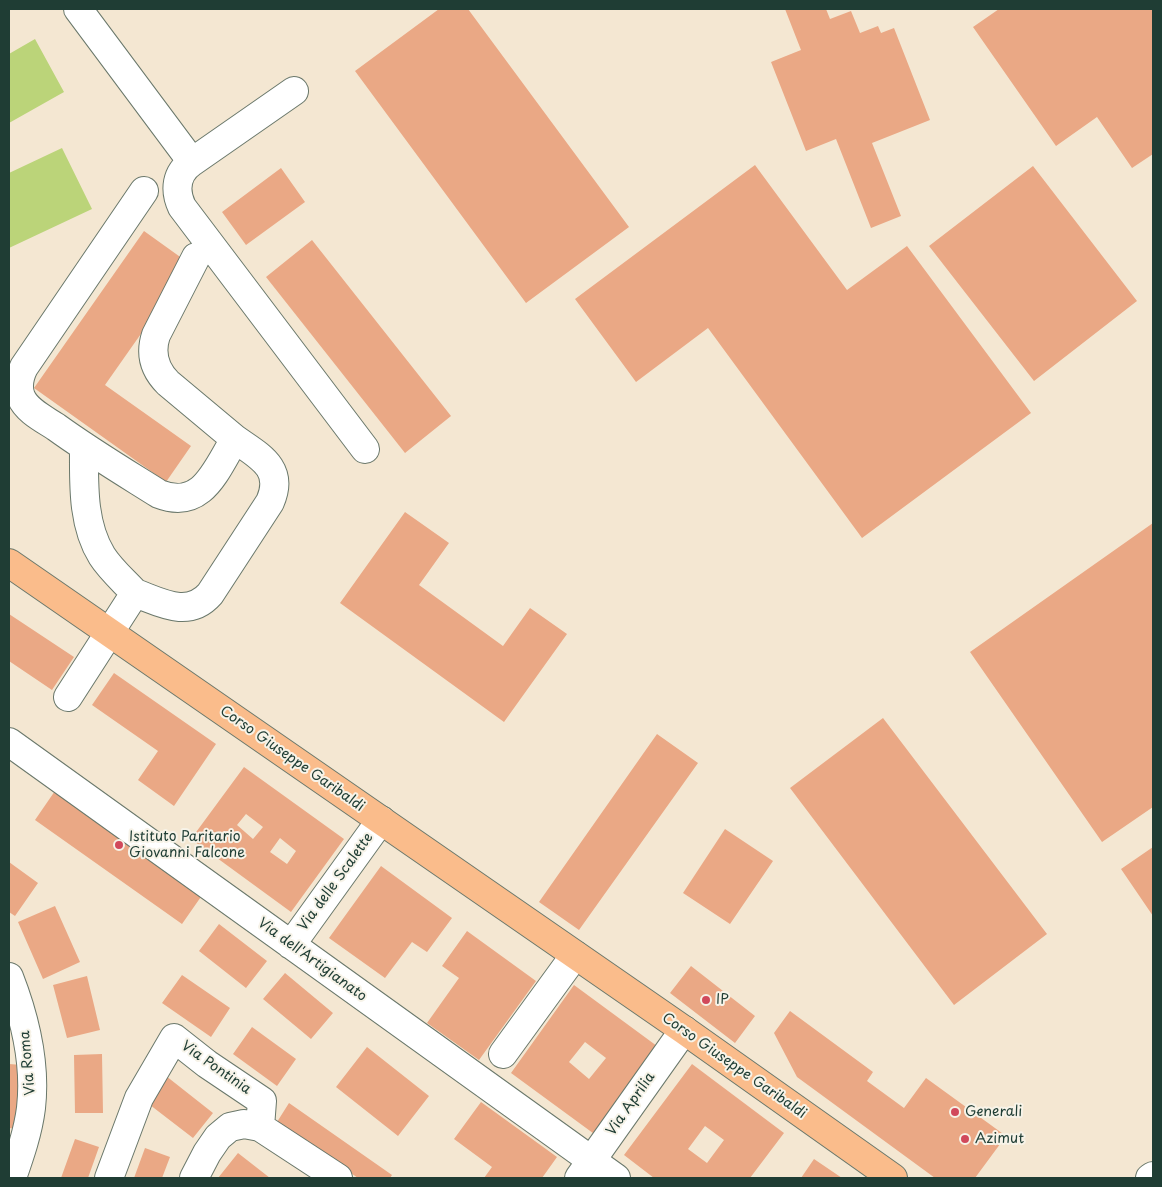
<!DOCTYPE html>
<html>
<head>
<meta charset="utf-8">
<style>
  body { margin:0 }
  #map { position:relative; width:1162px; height:1187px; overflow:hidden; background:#f4e7d2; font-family:"Playpen Sans",sans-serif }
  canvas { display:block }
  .frame { position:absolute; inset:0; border:10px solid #1f3d34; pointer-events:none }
</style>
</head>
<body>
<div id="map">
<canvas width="1162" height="1187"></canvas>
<div class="frame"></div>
</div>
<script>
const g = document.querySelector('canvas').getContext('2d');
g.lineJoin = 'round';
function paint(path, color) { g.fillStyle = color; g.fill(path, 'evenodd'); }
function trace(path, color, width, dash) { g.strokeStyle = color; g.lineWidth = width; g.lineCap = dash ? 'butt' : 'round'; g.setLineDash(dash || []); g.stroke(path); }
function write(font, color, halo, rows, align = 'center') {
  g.font = font + ' "Playpen Sans",sans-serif'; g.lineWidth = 4; g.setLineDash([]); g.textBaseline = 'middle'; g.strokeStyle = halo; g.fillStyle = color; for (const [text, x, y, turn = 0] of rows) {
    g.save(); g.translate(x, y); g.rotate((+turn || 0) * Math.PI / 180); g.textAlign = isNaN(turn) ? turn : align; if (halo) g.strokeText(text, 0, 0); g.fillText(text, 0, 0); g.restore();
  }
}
paint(new Path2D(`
  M35,39L64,92L9,123V54Z
  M62,148L92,209L9,248V173Z`), '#bbd479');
paint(new Path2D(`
  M439,9H468L629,227L526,303L355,71Z
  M785,9H826L830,19L851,11L860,33L878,26L881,33L894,28L930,120L872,143L901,216L871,228L836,139L806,151L771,62L801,50Z
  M999,9H1153V154L1132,168L1097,117L1056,146L973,27Z
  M755,165L847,290L907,246L1031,413L862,538L708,328L636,382L575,299Z
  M1033,166L1137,301L1034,381L929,246Z
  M281,168L305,202L246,245L222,212Z
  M144,231L190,264L105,385L191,446L166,482L34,388Z
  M312,240L451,416L405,453L266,277Z
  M405,512L449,543L419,585L503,646L530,608L567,634L504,722L340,603Z
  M1153,523V807L1102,842L970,652Z
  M9,614L74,657L52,690L9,661Z
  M114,673L216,744L174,806L138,780L158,751L92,705Z
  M883,718L1047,934L954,1005L790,788Z
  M657,734L698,763L579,930L539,902Z
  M244,767L344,839L291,912L191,839ZM246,814L263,827L253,839L237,825ZM280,838L296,851L287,864L270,852Z
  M57,788L205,891L182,924L35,820Z
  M725,829L773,861L730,924L683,893Z
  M1153,847V916L1121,869Z
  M9,862L38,883L15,916L9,912Z
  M381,866L452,918L427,952L412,942L385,978L329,938Z
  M55,906L80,962L43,979L18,922Z
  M219,924L267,961L246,988L199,951Z
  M467,931L536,981L479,1060L427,1023L459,978L442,966Z
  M691,966L755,1016L735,1043L670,993Z
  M285,973L333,1013L311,1039L263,999Z
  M182,975L230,1008L211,1037L162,1003Z
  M87,976L100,1030L67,1038L53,985Z
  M574,985L661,1049L597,1136L511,1073ZM585,1042L606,1058L589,1079L569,1062Z
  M790,1011L873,1072L867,1081L904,1108L926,1078L1006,1136L975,1178H935L797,1077L774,1033Z
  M252,1027L296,1059L277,1086L233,1054Z
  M367,1047L429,1096L398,1136L336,1087Z
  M102,1054L103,1113H75L74,1055Z
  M9,1064L22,1065L19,1129L9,1128Z
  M692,1064L784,1133L750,1178H654L624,1155ZM705,1126L724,1140L707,1163L688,1149Z
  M161,1072L213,1113L193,1138L141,1098Z
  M481,1102L557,1157L542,1178H484L492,1167L454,1139Z
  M289,1103L392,1175L390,1178H358L277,1122Z
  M75,1139L99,1147L88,1178H61Z
  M145,1148L170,1157L162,1178H134Z
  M238,1153L270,1178H218Z
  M814,1159L842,1178H801Z`), '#eaa885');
const minor = new Path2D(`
  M78,9L192,162C176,173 174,190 182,207L365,449
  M192,162L294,91
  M144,191L24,367C19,377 17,387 21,397C27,411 44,419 56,427C89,451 124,472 159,494C203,511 216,469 235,439L168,383C154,369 150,353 156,335L196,257
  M135,593C160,602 188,619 210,594L270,502C285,468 259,456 235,439
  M68,697L135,593C124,581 111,570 102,556C82,524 84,483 84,447
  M9,742L616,1178
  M291,945L381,820
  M9,977C25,1018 36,1064 31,1108C28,1132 20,1155 12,1178
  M503,1054L575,955
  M109,1178L139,1098L174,1038L207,1064L262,1101L260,1127
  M194,1178L207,1153L218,1137L230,1127L244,1124L260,1127L338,1178
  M579,1178L684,1030
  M1150,1178L1153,1176`);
const major = new Path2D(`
  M9,563L684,1030L893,1178`);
trace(minor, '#6a786b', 30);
trace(major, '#6a786b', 30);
trace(minor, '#fff', 28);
trace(major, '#fabc8b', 28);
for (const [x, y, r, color] of [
  [119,845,5,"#d1495b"],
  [706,1000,5,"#d1495b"],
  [955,1112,5,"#d1495b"],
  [965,1139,5,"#d1495b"]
]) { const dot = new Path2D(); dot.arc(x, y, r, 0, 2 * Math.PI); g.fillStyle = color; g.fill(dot); trace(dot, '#f7f3e8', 2); }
write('14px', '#1f3d34', '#f7f3e8', [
  ["Corso Giuseppe Garibaldi",292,759,35],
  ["Via delle Scalette",336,882,-54],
  ["Via dell'Artigianato",312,960,36],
  ["Via Roma",28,1063,-95],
  ["Corso Giuseppe Garibaldi",734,1066,35],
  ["Via Pontinia",216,1068,35],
  ["Via Aprilia",631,1104,-55]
]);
write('14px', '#1f3d34', '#f7f3e8', [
  ["Istituto Paritario",129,837],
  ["Giovanni Falcone",129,853],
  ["IP",716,1000],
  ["Generali",965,1112],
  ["Azimut",975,1139]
], 'left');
</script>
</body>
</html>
